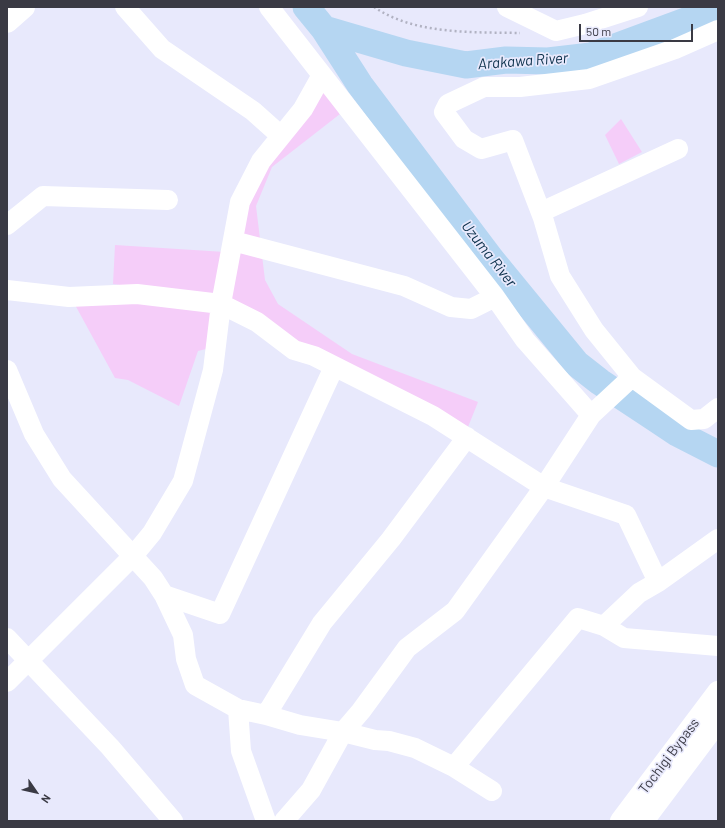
<!DOCTYPE html>
<html>
<head>
<meta charset="utf-8">
<style>
  body { margin:0 }
  #map { position:relative; width:725px; height:828px; overflow:hidden; background:#e8e9fc; font-family:Barlow,sans-serif }
  canvas { display:block }
  .frame { position:absolute; inset:0; border:8px solid #3a3a44; pointer-events:none }
  .north { position:absolute; left:16px; top:772px; width:40px; height:40px; -webkit-text-stroke:3px #e8e9fc; paint-order:stroke; rotate:124deg; font-size:11px; font-weight:700; line-height:16px; text-align:center; color:#3a3a44 }
  .north::after { content:''; display:block; margin:auto; width:14px; height:18px; background:#3a3a44; clip-path:polygon(50% 0,100% 100%,50% 72%,0 100%) }
  .scale { position:absolute; left:579px; top:24px; width:114px; height:18px; box-sizing:border-box; border:2px solid #3a3a44; border-top:0; padding-left:5px; font-size:12px; line-height:14px; white-space:nowrap; color:#3a3a44; -webkit-text-stroke:3px #e8e9fc; paint-order:stroke }
</style>
</head>
<body>
<div id="map">
<canvas width="725" height="828"></canvas>
<div class="frame"></div>
<div class="north">N</div>
<div class="scale">50 m</div>
</div>
<script>
const g = document.querySelector('canvas').getContext('2d');
g.lineJoin = 'round';
function paint(path, color) { g.fillStyle = color; g.fill(path, 'evenodd'); }
function trace(path, color, width, dash) { g.strokeStyle = color; g.lineWidth = width; g.lineCap = dash ? 'butt' : 'round'; g.setLineDash(dash || []); g.stroke(path); }
function write(font, color, halo, rows, align = 'center') {
  g.font = font + ' Barlow,sans-serif'; g.lineWidth = 3.5; g.setLineDash([]); g.textBaseline = 'middle'; g.strokeStyle = halo; g.fillStyle = color; for (const [text, x, y, turn = 0] of rows) {
    g.save(); g.translate(x, y); g.rotate((+turn || 0) * Math.PI / 180); g.textAlign = isNaN(turn) ? turn : align; if (halo) g.strokeText(text, 0, 0); g.fillText(text, 0, 0); g.restore();
  }
}
paint(new Path2D(`
  M322,89L340,114L272,167L256,206L265,280L278,304L352,354L478,402L468,427L305,347L235,303L227,292L244,202Z
  M621,119L642,152L619,164L605,135Z
  M115,245L225,252L219,299L113,284Z
  M131,299L216,310L210,348L198,351L179,406L128,380L115,378L74,303Z`), '#f5cdf9');
trace(new Path2D(`
  M306,7L324,29L360,85L491,259L577,364L600,382L656,419L677,433L718,454
  M324,29L406,53L466,65L506,60L548,61L591,56L718,9`), '#b5d6f2', 27);
trace(new Path2D(`
  M374,7C415,35 473,32 520,33`), '#b1b2c2', 2.5, [2, 3]);
trace(new Path2D(`
  M125,7L162,49L253,111L281,136
  M269,7L495,297
  M507,7L556,31L585,24L638,7
  M718,30L675,49L589,79L520,87H484L448,104L444,112L464,139L481,149L513,140L543,218L560,276L594,330L632,377L691,420L704,419L718,408
  M541,212L678,149
  M7,225L43,196L168,200
  M233,241L404,286L451,307L471,309L495,297L525,340L591,415
  M7,290L69,297L137,294L221,304L257,322L294,350L314,356L433,416L544,487L626,515L658,582
  M7,370L34,434L62,479L153,578L164,595L183,635L186,659L195,685L238,709L266,715L300,725L343,732L375,740L389,741L415,748L454,767L492,791
  M164,595L220,614L334,367
  M604,626L624,638L718,646
  M7,638L110,747L173,821
  M7,682L133,556L152,533L183,481L213,370L221,304L240,202L261,161L303,109L322,75
  M238,709L241,751L266,821
  M266,715L322,623L391,539L467,437
  M454,767L578,618L604,626L639,593L658,582L718,539
  M284,821L311,790L343,732L361,711L407,648L455,611L544,487L591,415L632,377`), '#fff', 20);
trace(new Path2D(`
  M7,22L24,7
  M621,821L718,692
  M643,821L718,721`), '#fff', 22);
write('14px', '#3a3a44', '#e8e9fc', [
  ["Tochigi Bypass",669,756,-53]
]);
write('italic 15px', '#0b304b', '#e8e9fc', [
  ["Arakawa River",523,61,-4],
  ["Uzuma River",489,254,52]
]);
</script>
</body>
</html>
